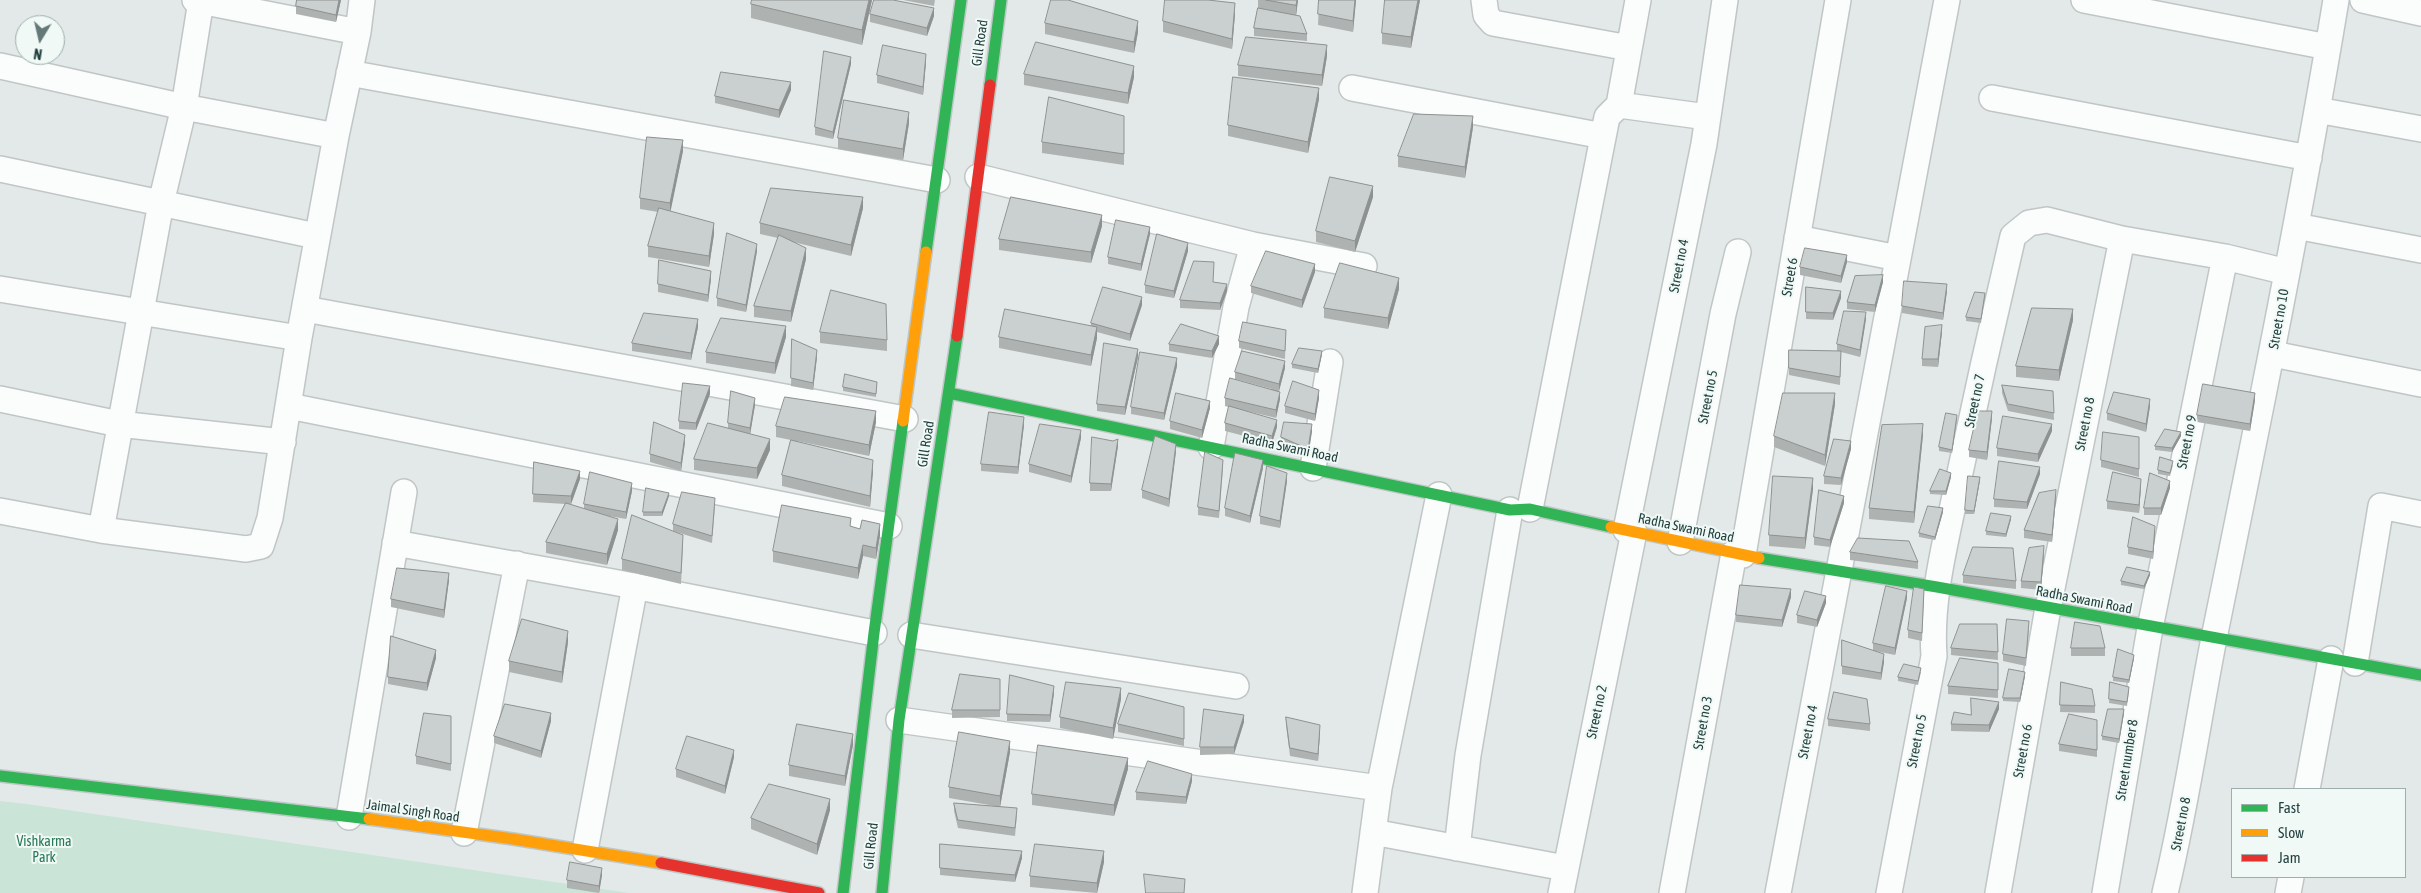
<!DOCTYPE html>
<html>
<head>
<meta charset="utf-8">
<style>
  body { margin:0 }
  #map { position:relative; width:2421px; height:893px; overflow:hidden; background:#e3e9e8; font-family:"Asap Condensed",sans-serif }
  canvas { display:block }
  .legend { position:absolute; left:2231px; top:788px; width:175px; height:90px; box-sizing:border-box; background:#f1f9f6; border:1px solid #9daeac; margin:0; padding:6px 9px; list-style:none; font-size:15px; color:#1f3e3c }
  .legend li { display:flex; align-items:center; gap:10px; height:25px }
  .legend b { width:25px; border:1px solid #9daeac }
  .north { position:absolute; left:15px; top:15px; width:50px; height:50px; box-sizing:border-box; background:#f1f9f6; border:1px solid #9daeac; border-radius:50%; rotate:189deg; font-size:14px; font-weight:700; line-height:20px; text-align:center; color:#1f3e3c }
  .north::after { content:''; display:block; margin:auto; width:18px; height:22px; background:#647a78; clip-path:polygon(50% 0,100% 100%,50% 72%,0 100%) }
</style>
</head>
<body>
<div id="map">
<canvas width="2421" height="893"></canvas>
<ul class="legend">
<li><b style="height:6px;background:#30b455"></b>Fast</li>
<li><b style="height:6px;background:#ff9f0a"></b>Slow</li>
<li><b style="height:6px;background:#e5322d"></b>Jam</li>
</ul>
<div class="north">N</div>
</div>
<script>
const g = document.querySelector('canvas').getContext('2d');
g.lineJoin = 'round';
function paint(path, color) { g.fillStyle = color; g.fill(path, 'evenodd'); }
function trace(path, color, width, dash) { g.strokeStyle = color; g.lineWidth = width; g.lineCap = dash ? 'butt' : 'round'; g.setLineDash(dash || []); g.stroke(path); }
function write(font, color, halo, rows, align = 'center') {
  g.font = font + ' "Asap Condensed",sans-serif'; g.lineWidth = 4; g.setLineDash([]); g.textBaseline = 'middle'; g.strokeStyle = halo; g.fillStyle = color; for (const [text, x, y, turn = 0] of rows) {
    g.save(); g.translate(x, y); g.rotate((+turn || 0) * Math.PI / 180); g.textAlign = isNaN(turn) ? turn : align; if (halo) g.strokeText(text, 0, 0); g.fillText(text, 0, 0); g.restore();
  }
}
paint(new Path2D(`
  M0,801L27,804L629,893H0Z`), '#cbe4d8');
const street = new Path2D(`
  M195,0L358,32
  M1484,0L1486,15L1493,23L1629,48
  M2084,0L2328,47
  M2363,0L2421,13
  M0,66L184,107L336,136
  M349,73L937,180
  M1352,88L1603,136
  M1992,98L2309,158
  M1619,105L1638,0
  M2317,110L2421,129
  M0,169L316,236
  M978,177L1253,245L1364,266
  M2296,226L2421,250
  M1797,238L1898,258
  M0,289L299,338L336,136L358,32L362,0
  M305,309L905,419
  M2273,354L2421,384
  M0,399L119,424L283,442
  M289,406L889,526
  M1211,447L1236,307L1253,245
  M1313,468L1330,362
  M1530,509L1607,117L1619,105L1707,117
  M0,511L101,530L246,549L261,546L270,518L299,338
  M101,530L161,203L184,107L201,1
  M1626,530L1704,144L1725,0
  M1680,542L1723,314L1738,252
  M395,543L613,582L874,633
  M1743,555L1838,0
  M911,635L1236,686
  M2355,663L2381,506L2421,514
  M899,720L1379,788
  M2307,789L2331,659
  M349,817L404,492
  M1373,832L1565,868
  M464,833L517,564
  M1457,848L1468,755L1510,510
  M585,850L635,586
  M1365,893L1379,788L1439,495
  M1561,893L1634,532
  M1672,893L1734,553
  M1778,893L1947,0
  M1889,893L1934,656C1930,600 1945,545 1956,491C1974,406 1993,321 2013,236L2029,223L2047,220L2122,239L2225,257L2287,272
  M1998,893L2048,608L2122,239
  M2105,893L2150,628L2225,257
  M2165,893C2186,807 2198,719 2215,633C2258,422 2301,212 2336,0
  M2288,893L2291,877`);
const fast = new Path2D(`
  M990,85L1001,0
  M926,252L961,0
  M949,393L1510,510L1530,509L1611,527
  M1759,558L1937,587L2421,675
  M0,776L369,819
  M843,893L874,633L903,421
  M882,893L899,720L957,336`);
const slow = new Path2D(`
  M903,421L926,252
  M1611,527L1759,558
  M369,819L513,839L661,863`);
const jam = new Path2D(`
  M957,336L990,85
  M661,863L819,893`);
trace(street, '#c0c6c5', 28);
trace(fast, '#bec7c6', 14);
trace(slow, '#bec7c6', 14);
trace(jam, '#bec7c6', 14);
trace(street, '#fbfcfc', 25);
trace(fast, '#30b455', 11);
trace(slow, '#ff9f0a', 11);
trace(jam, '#e5322d', 11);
paint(new Path2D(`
  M297,0H341L336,22L296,14V6Z
  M872,0L862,45L751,18V4Z
  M903,0H935L934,6Z
  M1258,0H1298L1296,15L1307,34V41L1254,36V28L1258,8Z
  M1319,0H1356L1353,32L1318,25Z
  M1420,0L1411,48L1382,44V33Z
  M870,14L934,16L927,36L870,22Z
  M1235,14L1232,49L1163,32V21Z
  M1045,23L1138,32L1134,53L1045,34Z
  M1327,56L1322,86L1238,76V65Z
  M926,62L923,95L877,83V75Z
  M851,64L833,139L815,135V127Z
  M1024,74L1134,77L1128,104L1024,85Z
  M791,90L779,118L715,103V96Z
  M1319,99L1308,153L1228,136V125Z
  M1124,116V165L1042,153V142Z
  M909,123L903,160L838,149V138Z
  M1473,127L1465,178L1398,167V156Z
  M683,151L670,211L714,234L709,267L648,257V246L658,212L640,209V198Z
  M1373,197L1355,252L1316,242V231Z
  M863,208L851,256L793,242L806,259L791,322L754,317V306L778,238L760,234V223Z
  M1102,226L1091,263L999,250V239Z
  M1150,234L1141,271L1108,264V257Z
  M757,251L746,312L717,306V298Z
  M1188,251L1174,298L1145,293V285Z
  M1847,262L1841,283L1800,275V267Z
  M1315,272L1302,308L1251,293V286Z
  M711,279L708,302L658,292V284Z
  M1883,282L1875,312L1847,309V302Z
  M1806,287L1841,298L1833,320L1806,319Z
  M1399,289L1388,329L1324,318V308Z
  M1227,291L1220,310L1180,308V300Z
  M1947,291L1943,320L1902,313V306Z
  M1985,297L1981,323L1966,321V317Z
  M1142,305L1130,341L1097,332V338L1091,366L999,348V337L1091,326V323Z
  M1866,319L1860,357L1841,352L1840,385L1789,375V350L1837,351V344Z
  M2073,320L2059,381L2016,377V366Z
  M698,327L691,360L632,351V343Z
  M1286,330L1285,359L1239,348V341Z
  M820,332L887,340V351L820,343Z
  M1942,332L1938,367L1922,366V359Z
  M786,337L775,374L706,363V352Z
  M792,339L817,357L813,390L791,386Z
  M1169,344H1219L1212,358L1169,351Z
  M1322,354L1318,373L1292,368V364Z
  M1138,357L1125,415L1097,411V404Z
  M1177,366L1164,420L1131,414V407Z
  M1285,368L1279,391L1280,399L1276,418L1247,411L1277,427L1272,443L1225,431V423L1229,407L1225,406V398L1272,389L1235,379V372Z
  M877,382L876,397L843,391V387Z
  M2002,385L2053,391L2054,420L2008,411L2002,393Z
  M710,394L696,430L679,429V421Z
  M1319,398L1315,421L1285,413V406Z
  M2255,400L2250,431L2197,422V415Z
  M1835,404L1825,466L1774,447V436Z
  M755,405L750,434L770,450L757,479L694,470V459L728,428V423Z
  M2150,406L2146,432L2107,420V413Z
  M1210,408L1202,438L1170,429V421Z
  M1957,418L1952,453L1939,451V447Z
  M1992,418L1987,460L1969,457V450Z
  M876,422L869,456L797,441L873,471L870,507L782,486V475L791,440L776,437V426Z
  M1024,425L1018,474L981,471V464Z
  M1312,431L1308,457L1281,445V437Z
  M2052,431L2038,462L1997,456V448Z
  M1923,435L1914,523L1869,519V508Z
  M2181,436L2172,452L2155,450V446Z
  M2139,437V477L2101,467V460Z
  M1081,438L1071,483L1029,472V464Z
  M685,442L681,471L650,462V454Z
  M1118,446L1111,491H1090V483Z
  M1851,449L1841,485L1824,484V476Z
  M1176,451L1169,507L1142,498V490Z
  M534,462L580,479L571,504H569L584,509V504L632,491L626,519L603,515L618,530L607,565L546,553V542L565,504L533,502Z
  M2173,465L2170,476L2158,474V470Z
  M1223,468L1219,518L1198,515V507Z
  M1263,468L1250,523L1225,516V508Z
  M2040,474L2027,509L1994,507V499Z
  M1951,477L1946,495L1930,494V491Z
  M1980,480L1974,514H1965V510Z
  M1287,481L1280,528L1260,524V516Z
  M2141,486L2139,513L2107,509V501Z
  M2170,488L2161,515H2144V508Z
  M1813,489L1805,549L1769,546V535Z
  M669,496L662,516H643V512Z
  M2056,497L2052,542L2024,538V530Z
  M1844,503L1830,547L1814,545V537Z
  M715,506L712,543L673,531V524Z
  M1943,512L1935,540L1919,537V533Z
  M2011,519L2006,537L1986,535V531Z
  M851,527L880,535L876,559L863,556L858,579L773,562V551Z
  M2155,533L2153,559L2128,554V547Z
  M683,546L681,584L622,570V559Z
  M1850,552L1918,562V569L1850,560Z
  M2044,553L2041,590L2021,588V581Z
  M1963,575L2016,581V589L1963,583Z
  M2150,575L2144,589L2121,585V581Z
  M449,580L444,618L391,607V599Z
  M1924,596L1922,641L1908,638V630Z
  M1791,597L1782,627L1736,622V615Z
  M1907,598L1895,655L1875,651L1884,662L1881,680L1842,674V640L1873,651V643Z
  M1826,603L1817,627L1797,623V615Z
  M1997,624L1998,660L1951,655V648Z
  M2029,629L2026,666L2003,661V654Z
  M568,642L562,683L509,672V661Z
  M2071,648H2105V656H2071Z
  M436,658L427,691L388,684V677Z
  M2134,658L2129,683L2113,681V677Z
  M1998,663V698L1948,694V686Z
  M1921,672L1918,685L1898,681V677Z
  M2025,676L2020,702L2003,701V698Z
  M1000,679V717L952,718V710Z
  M2061,682L2095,706V713L2060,712Z
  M2110,682L2129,691L2127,706L2109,703Z
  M1054,693L1050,722L1007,721V714Z
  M1121,699L1113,739L1060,728V717Z
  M1184,707V746L1118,732V724Z
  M1999,709L1989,732L1951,731V724L1971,715Z
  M2124,713L2119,743L2102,740V736Z
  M451,716V771L416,764V756Z
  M1286,717L1320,732L1318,761L1290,756L1286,725Z
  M1828,719L1870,724V731L1828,726Z
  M2097,720V757L2059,751V744Z
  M551,721L541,758L494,743V736Z
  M1244,722L1234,754L1200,755V747Z
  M853,745L845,786L789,776V765Z
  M1010,752L1000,807L1017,815L1015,836L958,828L954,811V803L995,806L949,798V787Z
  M734,757L725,794L676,777V769Z
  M1128,769L1114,816L1032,805V794Z
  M1192,781L1186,804L1136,800V792Z
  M830,810L817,855L751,829V818Z
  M940,844L1022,858L1015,882L940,875Z
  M1104,862L1097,893L1030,887V876Z
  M602,875L599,893L567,888V880Z`), '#aeb3b2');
paint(new Path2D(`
  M339,0H341L336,22V15Z
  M869,0H872L862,45V30Z
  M1297,0H1298L1296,16V5Z
  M1355,0H1356L1353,32V21Z
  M1418,0H1420L1411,48V37Z
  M1235,3V14L1232,49V39Z
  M934,8V16L927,36V28Z
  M1138,21V32L1134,53V42Z
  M1327,45V56L1322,86V75Z
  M926,54V62L923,95V87Z
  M851,57V64L833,139V132Z
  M1134,66V77L1128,104V93Z
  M791,82V90L779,118V110Z
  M1319,88V99L1308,153V142Z
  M909,112V123L903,160V149Z
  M1473,116V127L1465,178V167Z
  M683,140V151L670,214V203Z
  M1373,186V197L1355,252V241Z
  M863,197V208L851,256V245Z
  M1102,215V226L1091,263V252Z
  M714,223V234L709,267V256Z
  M1150,227V234L1141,271V264Z
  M1188,243V251L1174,298V291Z
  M757,244V251L746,312V305Z
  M806,248V259L791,322V311Z
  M1847,255V262L1841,283V276Z
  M1315,264V272L1302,308V300Z
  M711,271V279L708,302V295Z
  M1883,275V282L1875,312V305Z
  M1399,278V289L1388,329V318Z
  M1227,284V291L1220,310V303Z
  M1947,284V291L1943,320V313Z
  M1841,291V298L1833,320V313Z
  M1142,297V305L1130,341V334Z
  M2073,309V320L2059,381V370Z
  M1866,312V319L1860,357V350Z
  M698,319V327L691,360V353Z
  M1942,325V332L1938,367V359Z
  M786,326V337L775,374V363Z
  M1097,327V338L1091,366V355Z
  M1219,336V344L1212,358V351Z
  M1138,349V357L1125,415V407Z
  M817,350V357L813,390V383Z
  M1322,351V354L1318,373V369Z
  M1177,358V366L1164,420V413Z
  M1285,361V368L1279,391V384Z
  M710,386V394L696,430V423Z
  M1319,390V398L1315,421V414Z
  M1280,392V399L1276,418V410Z
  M1835,393V404L1825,466V455Z
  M2255,393V400L2250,431V424Z
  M755,398V405L750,435V428Z
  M2150,399V406L2146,432V424Z
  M1210,401V408L1202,438V430Z
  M876,411V422L869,456V445Z
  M1992,411V418L1987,460V452Z
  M1957,415V418L1952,453V450Z
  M1024,417V425L1018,474V467Z
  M1277,420V427L1272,443V436Z
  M1312,424V431L1308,457V449Z
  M1923,424V435L1914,523V512Z
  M2052,424V431L2038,462V454Z
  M1081,430V438L1071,483V476Z
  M2181,432V436L2172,452V448Z
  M685,435V442L681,471V463Z
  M770,439V450L757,479V468Z
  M1118,439V446L1111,491V484Z
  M1851,441V449L1841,485V478Z
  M1176,444V451L1169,507V499Z
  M873,460V471L870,507V496Z
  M1263,460V468L1250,523V516Z
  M2040,467V474L2027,509V502Z
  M580,471V479L571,504V496Z
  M1287,473V481L1280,528V521Z
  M1951,473V477L1946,495V491Z
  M1980,477V480L1974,514V511Z
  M1813,478V489L1805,549V538Z
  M2141,479V486L2139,513V505Z
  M2170,481V488L2161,515V508Z
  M632,483V491L626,519V512Z
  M2056,490V497L2052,542V535Z
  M669,493V496L662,516V512Z
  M1844,496V503L1830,547V540Z
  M1943,508V512L1935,540V537Z
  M2011,516V519L2006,537V534Z
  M618,519V530L607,565V554Z
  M880,524V535L876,559V548Z
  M2155,526V533L2153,559V552Z
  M863,545V556L858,579V568Z
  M2044,546V553L2041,590V582Z
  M2150,572V575L2144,589V586Z
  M449,573V580L444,618V610Z
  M1791,589V597L1782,627V620Z
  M1907,591V598L1895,655V648Z
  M1826,596V603L1817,627V620Z
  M568,631V642L562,683V672Z
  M436,650V658L427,691V683Z
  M1884,654V662L1881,680V673Z
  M2134,655V658L2129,683V680Z
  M2025,672V676L2020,702V698Z
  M1054,686V693L1050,722V715Z
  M1121,688V699L1113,739V728Z
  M1999,702V709L1989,732V725Z
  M2124,709V713L2119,743V739Z
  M551,713V721L541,758V751Z
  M1244,715V722L1234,754V747Z
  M1320,725V732L1318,761V754Z
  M853,734V745L845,786V776Z
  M1010,741V752L1000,807V796Z
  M734,750V757L725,794V786Z
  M1128,758V769L1114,816V805Z
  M1192,774V781L1186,804V797Z
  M830,799V810L817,855V844Z
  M1022,851V858L1015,882V875Z
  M1104,851V862L1097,893V883Z
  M602,868V875L599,893V886Z`), '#8d9291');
const building = new Path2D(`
  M297,0H339L336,15L296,6Z
  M752,0H869L862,30L751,4Z
  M874,0H893L934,8L927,28L870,14Z
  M1051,0H1068L1138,21L1134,42L1045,23Z
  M1165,0H1208L1235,3L1232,39L1163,21Z
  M1266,0H1297L1296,5Z
  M1319,0H1355L1353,21L1318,14Z
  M1385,0H1418L1411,37L1382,33Z
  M1258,8L1300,16L1307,34L1254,28Z
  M1246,37L1327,45L1322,75L1238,65Z
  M1036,42L1134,66L1128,93L1024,74Z
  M883,45L926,54L923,87L877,75Z
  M824,51L851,57L833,132L815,127Z
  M721,72L791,82L779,110L715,96Z
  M1233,77L1319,88L1308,142L1228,125Z
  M1049,97L1124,116V154L1042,142Z
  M844,100L909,112L903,149L838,138Z
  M1414,114L1473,116L1465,167L1398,156Z
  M647,137L683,140L670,203L640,198Z
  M1330,177L1373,186L1355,241L1316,231Z
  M771,188L863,197L851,245L760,223Z
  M1011,197L1102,215L1091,252L999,239Z
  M659,208L714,223L709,256L648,246Z
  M1116,220L1150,227L1141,264L1108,257Z
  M727,233L757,244L746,305L717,298Z
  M1157,234L1188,243L1174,291L1145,285Z
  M779,235L806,248L791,311L754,306Z
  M1805,248L1847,255L1841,276L1800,267Z
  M1266,251L1315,264L1302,300L1251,286Z
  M659,260L711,271L708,295L658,284Z
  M1194,261L1214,262L1213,282L1227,284L1220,303L1180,300Z
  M1340,263L1399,278L1388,318L1324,308Z
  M1883,275L1875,305L1847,302L1855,276Z
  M1904,281L1947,284L1943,313L1902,306Z
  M1103,287L1142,297L1130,334L1091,323Z
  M1806,287L1841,291L1833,313L1806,312Z
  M831,290L886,304L887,340L820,332Z
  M1975,292L1985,293L1981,319L1966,317Z
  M2032,308L2073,309L2059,370L2016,366Z
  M1005,309L1097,327L1091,355L999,337Z
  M1844,311L1866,312L1860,350L1837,344Z
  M644,313L698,319L691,353L632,343Z
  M721,318L786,326L775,363L706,352Z
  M1243,322L1286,330L1285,351L1239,341Z
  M1181,324L1219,336L1212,351L1169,344Z
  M1942,325L1938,359H1922L1925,327Z
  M792,339L817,350L813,383L791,378Z
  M1104,343L1138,349L1125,407L1097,404Z
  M1299,348L1322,351L1318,369L1292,364Z
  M1789,350L1841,351L1840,377L1789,368Z
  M1242,351L1285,361L1279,384L1235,372Z
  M1140,352L1177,358L1164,413L1131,407Z
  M845,374L877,382L876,394L843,387Z
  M1230,378L1280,392L1276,410L1225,398Z
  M1293,381L1319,390L1315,414L1285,406Z
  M683,383L710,386L696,423L679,421Z
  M2203,384L2255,393L2250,424L2197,415Z
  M2002,385L2053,391L2054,413L2008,404Z
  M731,391L755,398L750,428L728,423Z
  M2114,392L2150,399L2146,424L2107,413Z
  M1176,393L1210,401L1202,430L1170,421Z
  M1783,393H1835L1825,455L1774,436Z
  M785,397L876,411L869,445L776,426Z
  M1229,406L1277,420L1272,436L1225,423Z
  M1978,411H1992L1987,452L1969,450Z
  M989,412L1024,417L1018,467L981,464Z
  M1946,413L1957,415L1952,450L1939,447Z
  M2003,416L2052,424L2038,454L1997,448Z
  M654,422L685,435L681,463L650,454Z
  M1284,422L1312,424L1308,449L1281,437Z
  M708,423L770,439L757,468L694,459Z
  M1040,424L1081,430L1071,476L1029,464Z
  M1923,424L1914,512L1869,508L1882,425Z
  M2165,429L2181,432L2172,448L2155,446Z
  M2103,432L2139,437V469L2101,460Z
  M1155,436L1176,444L1169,499L1142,490Z
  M1092,437L1113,441L1118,439L1111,484L1090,483Z
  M1834,439L1851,441L1841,478L1824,476Z
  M791,440L873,460L870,496L782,475Z
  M1205,452L1223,460L1219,511L1198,507Z
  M1235,453L1263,460L1250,516L1225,508Z
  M2160,457L2173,461L2170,473L2158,470Z
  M1999,461L2040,467L2027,502L1994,499Z
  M534,462L580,471L571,496L533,494Z
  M1267,466L1287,473L1280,521L1260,516Z
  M1940,469L1951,473L1946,491H1930Z
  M590,472L632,483L626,512L584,504Z
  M2113,472L2141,479L2139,505L2107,501Z
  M2150,473L2170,481L2161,508H2144Z
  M1773,476L1813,478L1805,538L1769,535Z
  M1968,476L1980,477L1974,511L1965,510Z
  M646,488L669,493L662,512H643Z
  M1819,490L1844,496L1830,540L1814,537Z
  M2056,490L2052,535L2024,530L2039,493Z
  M682,492L715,498L712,536L673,524Z
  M566,503L618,519L607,554L546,542Z
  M782,505L851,518L850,526L860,529L862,520L880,524L876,548L863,545L858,568L773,551Z
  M1928,506L1943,508L1935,537L1919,533Z
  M1991,513L2011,516L2006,534L1986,531Z
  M632,515L683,535L681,573L622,559Z
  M2133,517L2155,526L2153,552L2128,547Z
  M1858,538L1909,541L1918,562L1850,552Z
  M2044,546L2041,582L2021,581L2029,548Z
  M1973,547L2013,548L2016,581L1963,575Z
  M2127,567L2150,572L2144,586L2121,581Z
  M397,568L449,573L444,610L391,599Z
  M1740,585L1791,589L1782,620L1736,615Z
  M1886,586L1907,591L1895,648L1873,643Z
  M1914,587L1924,589L1922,633L1908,630Z
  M1805,591L1826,596L1817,620L1797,615Z
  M522,619L568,631L562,672L509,661Z
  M2007,619L2029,621L2026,658L2003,654Z
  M2075,622L2100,626L2105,648H2071Z
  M1960,624H1997L1998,652L1951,648Z
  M391,636L436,650L427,683L388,677Z
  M1842,640L1884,654L1881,673L1842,666Z
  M2118,649L2134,655L2129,680L2113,677Z
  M1960,658L1998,663V690L1948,686Z
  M1904,664L1921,668L1918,681L1898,677Z
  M2009,669L2025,672L2020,698H2003Z
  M960,674L1000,679V710H952Z
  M1010,675L1054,686L1050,715L1007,714Z
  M1066,682L1121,688L1113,728L1060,717Z
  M2061,682L2092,689L2095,706L2060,705Z
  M2110,682L2129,687L2127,702L2109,699Z
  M1834,692L1867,699L1870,724L1828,719Z
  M1129,693L1184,707V739L1118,724Z
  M1971,698L1999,702L1989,725L1951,724L1954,712L1971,715Z
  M505,704L551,713L541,751L494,736Z
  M1204,709L1244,715L1234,747H1200Z
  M2108,709H2124L2119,739L2102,736Z
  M424,713L451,716V764L416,756Z
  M2069,714L2097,720V750L2059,744Z
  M1286,717L1320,725L1318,754L1290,748Z
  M797,724L853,734L845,776L789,765Z
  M959,732L1010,741L1000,796L949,787Z
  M687,736L734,750L725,786L676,769Z
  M1038,745L1128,758L1114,805L1032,794Z
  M1148,761L1192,774L1186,797L1136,792Z
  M769,784L830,799L817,844L751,818Z
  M954,803L1017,808L1015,828L958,820Z
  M940,844L1022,851L1015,875L940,868Z
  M1035,844L1104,851L1097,883L1030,876Z
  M570,862L602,868L599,886L567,880Z
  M1144,874L1185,879L1184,893H1146Z`);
paint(building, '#cad0cf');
trace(building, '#8d9291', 1);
write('14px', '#1f3e3c', '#f1f9f6', [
  ["Gill Road",980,43,-82],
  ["Street no 4",1679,266,-79],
  ["Street 6",1790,277,-80],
  ["Street no 10",2279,319,-80],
  ["Street no 5",1708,397,-79],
  ["Street no 7",1975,401,-78],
  ["Street no 8",2085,424,-79],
  ["Street no 9",2187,442,-79],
  ["Gill Road",926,444,-81],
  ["Radha Swami Road",1290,448,12],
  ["Radha Swami Road",1686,528,12],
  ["Radha Swami Road",2084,600,11],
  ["Street no 2",1597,712,-78],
  ["Street no 3",1703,723,-80],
  ["Street no 4",1808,732,-79],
  ["Street no 5",1917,741,-79],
  ["Street no 6",2023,751,-80],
  ["Street number 8",2127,760,-81],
  ["Jaimal Singh Road",413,811,8],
  ["Street no 8",2181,824,-79],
  ["Gill Road",871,846,-84]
]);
write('14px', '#267857', '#f1f9f6', [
  ["Vishkarma",44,842],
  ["Park",44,858]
]);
</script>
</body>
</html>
